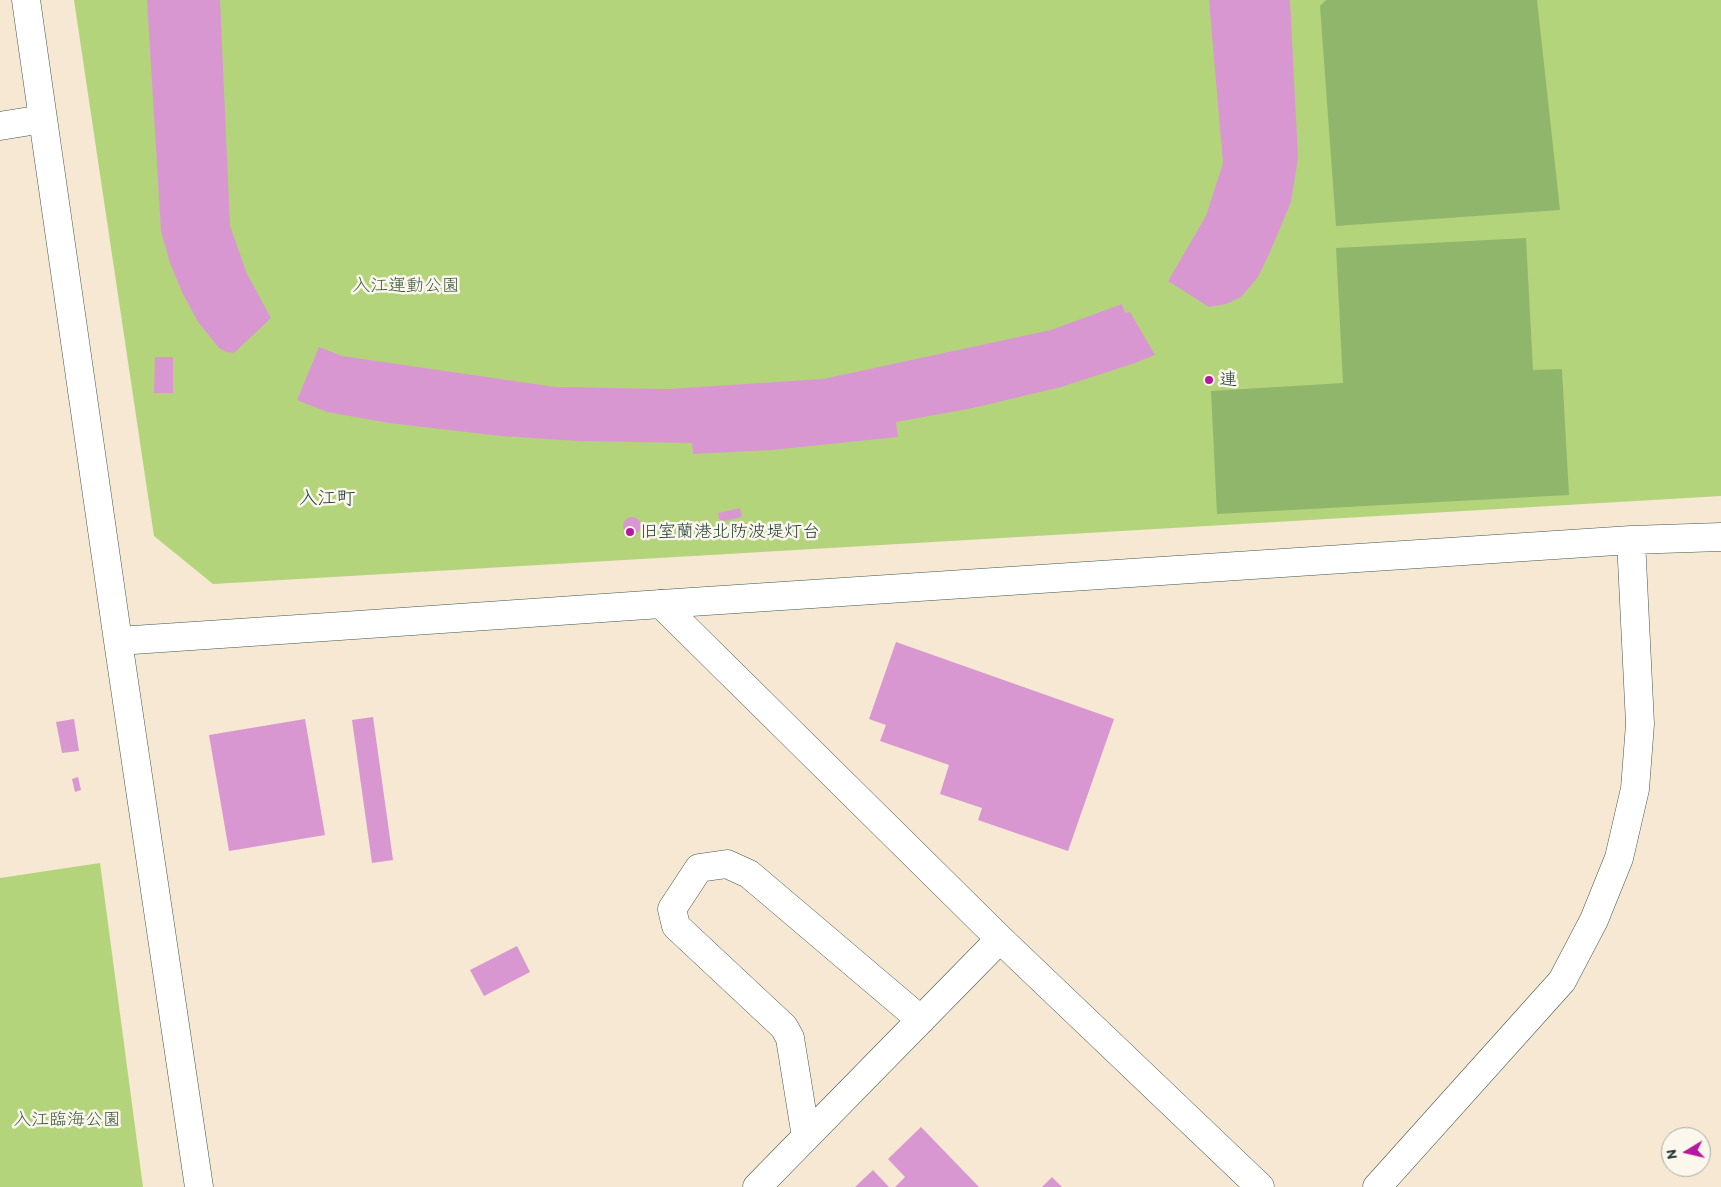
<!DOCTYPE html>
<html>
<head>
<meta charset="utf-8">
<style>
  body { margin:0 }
  #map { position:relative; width:1721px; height:1187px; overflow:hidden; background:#f6e8d2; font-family:Itim,sans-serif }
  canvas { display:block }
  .north { position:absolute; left:1661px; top:1127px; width:50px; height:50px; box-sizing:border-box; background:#fbf7ec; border:1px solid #a3ada2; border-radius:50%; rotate:261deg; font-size:14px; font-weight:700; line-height:20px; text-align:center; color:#1f3d34 }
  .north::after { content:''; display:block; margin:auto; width:18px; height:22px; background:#b5179e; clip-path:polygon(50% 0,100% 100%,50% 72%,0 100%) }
</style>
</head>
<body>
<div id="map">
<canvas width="1721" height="1187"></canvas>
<div class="north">N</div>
</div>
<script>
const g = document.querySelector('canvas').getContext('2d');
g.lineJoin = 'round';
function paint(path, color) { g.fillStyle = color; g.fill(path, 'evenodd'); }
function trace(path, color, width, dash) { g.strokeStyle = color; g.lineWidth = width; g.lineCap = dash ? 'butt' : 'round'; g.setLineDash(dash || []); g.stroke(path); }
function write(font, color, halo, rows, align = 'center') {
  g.font = font + ' Itim,"Klee One",sans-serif'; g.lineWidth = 5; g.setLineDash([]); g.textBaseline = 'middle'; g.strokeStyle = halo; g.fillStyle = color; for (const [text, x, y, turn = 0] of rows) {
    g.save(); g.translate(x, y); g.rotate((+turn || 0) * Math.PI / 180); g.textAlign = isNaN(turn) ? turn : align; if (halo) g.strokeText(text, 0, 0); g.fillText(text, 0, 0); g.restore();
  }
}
paint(new Path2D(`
  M74,0H1721V496L213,584L154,536Z
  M100,863L143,1187H0V878Z`), '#b4d47b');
paint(new Path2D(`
  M1326,0H1537L1560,210L1336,226L1320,6Z
  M1526,238L1533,370L1562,369L1569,495L1217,514L1211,391L1343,383L1336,248Z`), '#8fb66b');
paint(new Path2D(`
  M147,0H220L230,226L247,274L271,318L234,353L226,352L219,348L198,322L182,292L170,263L161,231Z
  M1209,0H1290L1298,158L1291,202L1270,252L1258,277L1241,297L1226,304L1209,307L1168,281L1206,216L1223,163Z
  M1122,304L1125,313L1130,312L1155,355L1132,364L1061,387L973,408L896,422L898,437L772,450L693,454L692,443L577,441L501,436L389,423L327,412L297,400L319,347L342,356L555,387L668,389L823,379L1051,330Z
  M155,357H173V393H154Z
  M740,508L742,517L720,522L718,513Z
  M623 526a9 9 0 1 1 18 0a9 9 0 1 1-18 0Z
  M896,642L1114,719L1068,851L978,820L982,808L940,794L949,765L880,741L886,725L869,719Z
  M373,717L393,860L372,863L352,720Z
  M74,719L79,751L62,753L56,722Z
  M305,719L325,835L229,851L209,735Z
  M78,777L81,790L75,792L72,779Z
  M517,946L530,972L484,996L470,970Z
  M921,1127L979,1187H895L905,1177L888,1159Z
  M873,1170L889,1187H855Z
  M1052,1177L1062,1187H1042Z`), '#d997d1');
const minor = new Path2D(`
  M661,604L1000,939L1260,1187
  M806,1137L790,1038L784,1027L676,926L672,909L699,868L727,864L749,874L921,1020
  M757,1187L1000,939`);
const tertiary = new Path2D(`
  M26,0L43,119
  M0,126L43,119L118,641L199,1187
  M118,641C299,628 480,618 661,604L1631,540L1721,537
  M1377,1187L1562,981L1594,920L1619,858L1635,789L1640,724L1631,540`);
trace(minor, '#3f574c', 29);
trace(tertiary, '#3f574c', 29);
trace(minor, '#fff', 28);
trace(tertiary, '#fff', 28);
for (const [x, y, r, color] of [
  [1209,380,5,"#b5179e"],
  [630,532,5,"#b5179e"]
]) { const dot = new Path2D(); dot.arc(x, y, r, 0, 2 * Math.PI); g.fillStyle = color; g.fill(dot); trace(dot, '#fbf7ec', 2); }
write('18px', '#3d5b42', '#fbf7ec', [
  ["入江運動公園",406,286],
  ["入江臨海公園",67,1120]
]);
write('18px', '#1f3d34', '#fbf7ec', [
  ["連",1219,380],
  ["旧室蘭港北防波堤灯台",640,532]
], 'left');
write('19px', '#1f3d34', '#fbf7ec', [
  ["入江町",327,499]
]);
</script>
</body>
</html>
